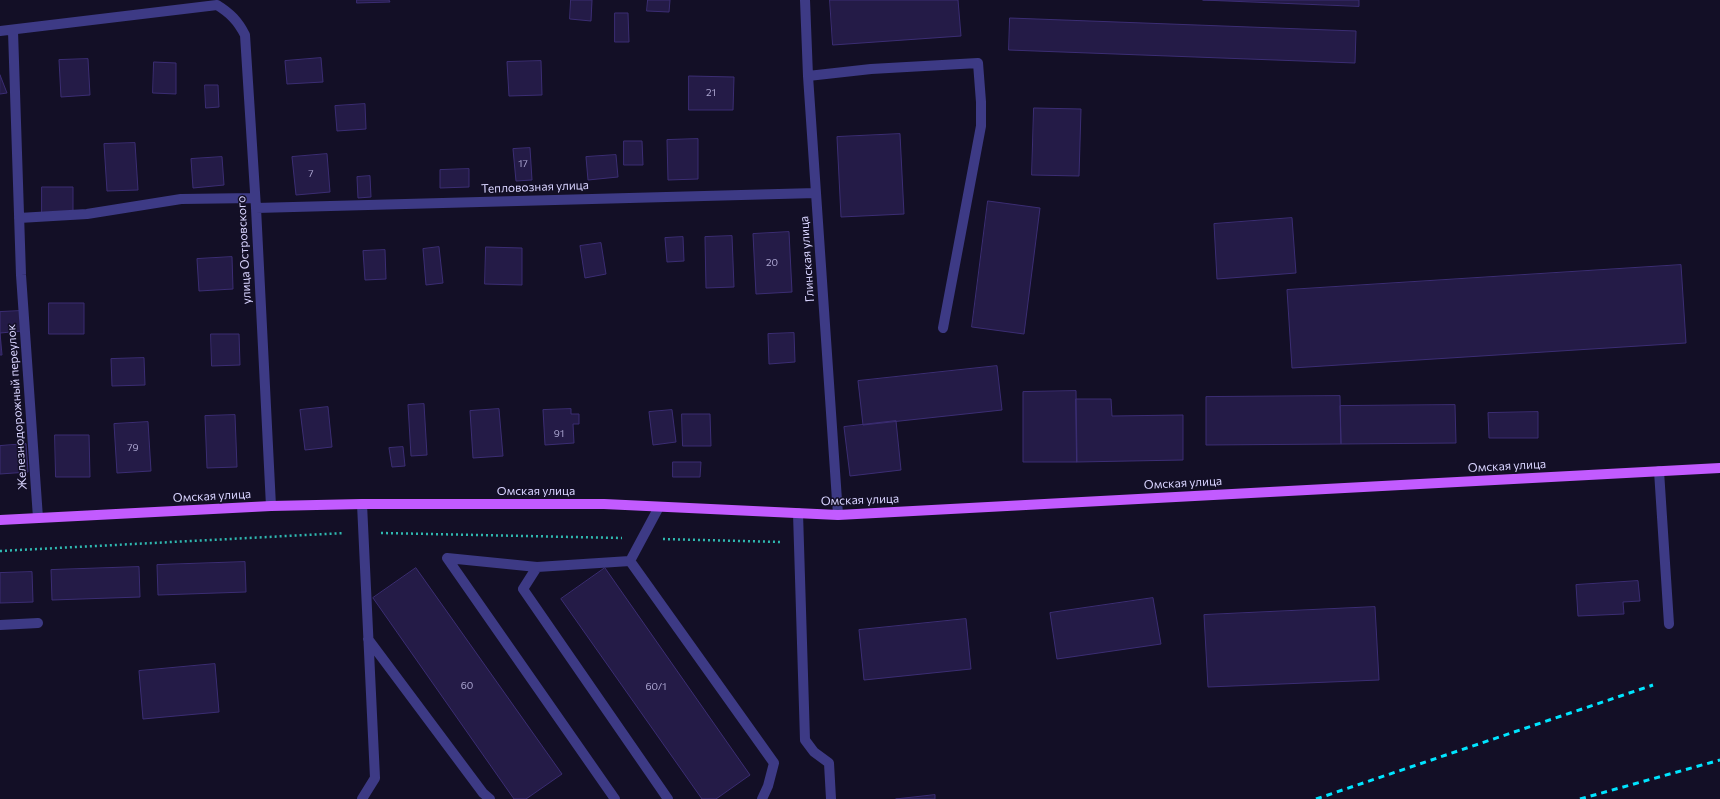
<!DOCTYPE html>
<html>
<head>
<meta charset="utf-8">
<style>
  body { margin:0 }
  canvas { display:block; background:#130f26 }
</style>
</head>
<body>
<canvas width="1720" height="799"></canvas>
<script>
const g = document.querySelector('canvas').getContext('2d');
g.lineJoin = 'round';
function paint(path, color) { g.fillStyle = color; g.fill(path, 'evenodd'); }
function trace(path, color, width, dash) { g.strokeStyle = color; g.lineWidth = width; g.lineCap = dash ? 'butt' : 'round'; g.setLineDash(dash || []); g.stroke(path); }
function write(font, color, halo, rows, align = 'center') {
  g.font = font + ' Commissioner,sans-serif'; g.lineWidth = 3; g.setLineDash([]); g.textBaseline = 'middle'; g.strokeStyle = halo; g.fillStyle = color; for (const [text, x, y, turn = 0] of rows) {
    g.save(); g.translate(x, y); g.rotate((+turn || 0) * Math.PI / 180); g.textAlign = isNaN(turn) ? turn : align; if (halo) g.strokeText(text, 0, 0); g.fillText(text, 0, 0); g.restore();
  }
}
const building = new Path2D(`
  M357,0H389L390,2L357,3Z
  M571,0H592L591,21L570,19Z
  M648,0H670L669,12L647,11Z
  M830,0H958L961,36L833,45Z
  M1203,0H1359V6Z
  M615,13H628L629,42H615Z
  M1010,18L1356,31L1355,63L1009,50Z
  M321,58L323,82L287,84L285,61Z
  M88,59L90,95L61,97L59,60Z
  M541,61L542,95L509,96L507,62Z
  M154,62L176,63V94L153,93Z
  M0,75L7,93L0,94Z
  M689,76L734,77L733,110H689Z
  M205,85H218L219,107L206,108Z
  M365,104L366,129L337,131L335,106Z
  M1034,108L1081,109L1079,176L1032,175Z
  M900,134L904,214L841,217L837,137Z
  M698,139V179L668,180L667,140Z
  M624,141H642L643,165H624Z
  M135,143L138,190L107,191L104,144Z
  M530,148L532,180L516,181L513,149Z
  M327,154L330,192L296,195L292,157Z
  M616,155L618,177L588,180L586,157Z
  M222,157L224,185L193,188L191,159Z
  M469,169V187L440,188V170Z
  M370,176L371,197L358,198L357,177Z
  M42,187H73V213H42Z
  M988,201L1040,208L1024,334L972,327Z
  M1292,218L1296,273L1217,279L1214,224Z
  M789,232L792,292L756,294L753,234Z
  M732,236L734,287L706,288L705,237Z
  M683,237L684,261L667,262L665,238Z
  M601,243L606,274L585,278L580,246Z
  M439,247L443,283L426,285L423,249Z
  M486,247L522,248V285L485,284Z
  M385,250L386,279L365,280L363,251Z
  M232,257L233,289L199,291L197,259Z
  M1681,265L1686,343L1292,368L1287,290Z
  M49,303H84V334H49Z
  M21,311L22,331L0,333L2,355H0V312Z
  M794,333L795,362L769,364L768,334Z
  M211,334H239L240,365L212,366Z
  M144,358L145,385L112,386L111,359Z
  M997,366L1002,410L863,425L858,381Z
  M1076,391L1077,462H1023V392Z
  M1340,396L1341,444L1206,445V397Z
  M1076,399H1111L1112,416L1183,415V460L1077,462Z
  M424,404L427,455L411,456L408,405Z
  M1455,405L1456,443L1341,444L1340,406Z
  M328,407L332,447L305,450L300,410Z
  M499,409L503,456L473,458L470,411Z
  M571,409V414H579V424H573L574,443L545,445L543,410Z
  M672,410L676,442L653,445L649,412Z
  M1538,412V438H1489L1488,413Z
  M682,414H710L711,446H683Z
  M235,415L237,467L207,468L205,416Z
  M896,421L901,470L850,476L844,427Z
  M148,422L151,471L117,473L114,424Z
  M55,435H89L90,477H56Z
  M26,444L28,472L0,474V446Z
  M403,447L405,466L392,467L389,448Z
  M673,462H701L700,477H673Z
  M245,562L246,592L158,595L157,565Z
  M139,567L140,597L52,600L51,570Z
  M416,568L562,774L526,799H514L373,598Z
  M605,568L750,775L716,799H702L561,599Z
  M32,572L33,602L0,603V573Z
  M1638,581L1640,601L1623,602L1624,614L1578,616L1576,585Z
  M1153,598L1161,644L1057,659L1050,613Z
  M1375,607L1379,680L1208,687L1204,615Z
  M966,619L971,669L864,680L859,630Z
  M215,664L219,712L143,719L139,671Z
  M935,795V799H896Z`);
paint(building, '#241b47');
trace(building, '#3b2d73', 1);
trace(new Path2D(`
  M381,533L622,538
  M663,539L780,542
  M0,551L344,533`), '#2fb8b0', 2.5, [2, 3]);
trace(new Path2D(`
  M805,0L808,76L838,515
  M0,31L217,5C230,13 238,21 245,35L256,208L271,506
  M13,31L21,275L38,518
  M808,76L871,69L978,63L981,102V126L943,328
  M256,208L816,193
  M19,218L87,214L181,199L254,198
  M1659,471L1669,624
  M798,513L805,740L814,752L829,763L831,799
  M630,561L537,567L523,589L668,799
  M630,561L774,763L768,786L762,799
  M630,561L659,507
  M537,567L447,558L615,799
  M0,625L38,623
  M368,639L483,793L490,799
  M362,799L375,778L362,504`), '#3d3a85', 10);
trace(new Path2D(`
  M0,520L271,506L362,504H604L838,515L1720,468`), '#c25bff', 10);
trace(new Path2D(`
  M1316,799L1653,685
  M1580,799L1720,760`), '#00e5ff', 3, [6, 5]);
write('10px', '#aca6d1', null, [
  ["21",711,93],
  ["17",523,164],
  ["7",311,174],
  ["20",772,263],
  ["91",559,434],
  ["79",133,448],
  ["60",467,686],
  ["60/1",656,687]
]);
write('12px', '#d9d4ff', '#130f26', [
  ["Тепловозная улица",535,187,-2],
  ["улица Островского",244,250,-93],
  ["Глинская улица",807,259,-94],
  ["Железнодорожный переулок",17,407,-94],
  ["Омская улица",1507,466,-3],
  ["Омская улица",1183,483,-3],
  ["Омская улица",536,491],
  ["Омская улица",212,496,-3],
  ["Омская улица",860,500,-2]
]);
</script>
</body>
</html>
